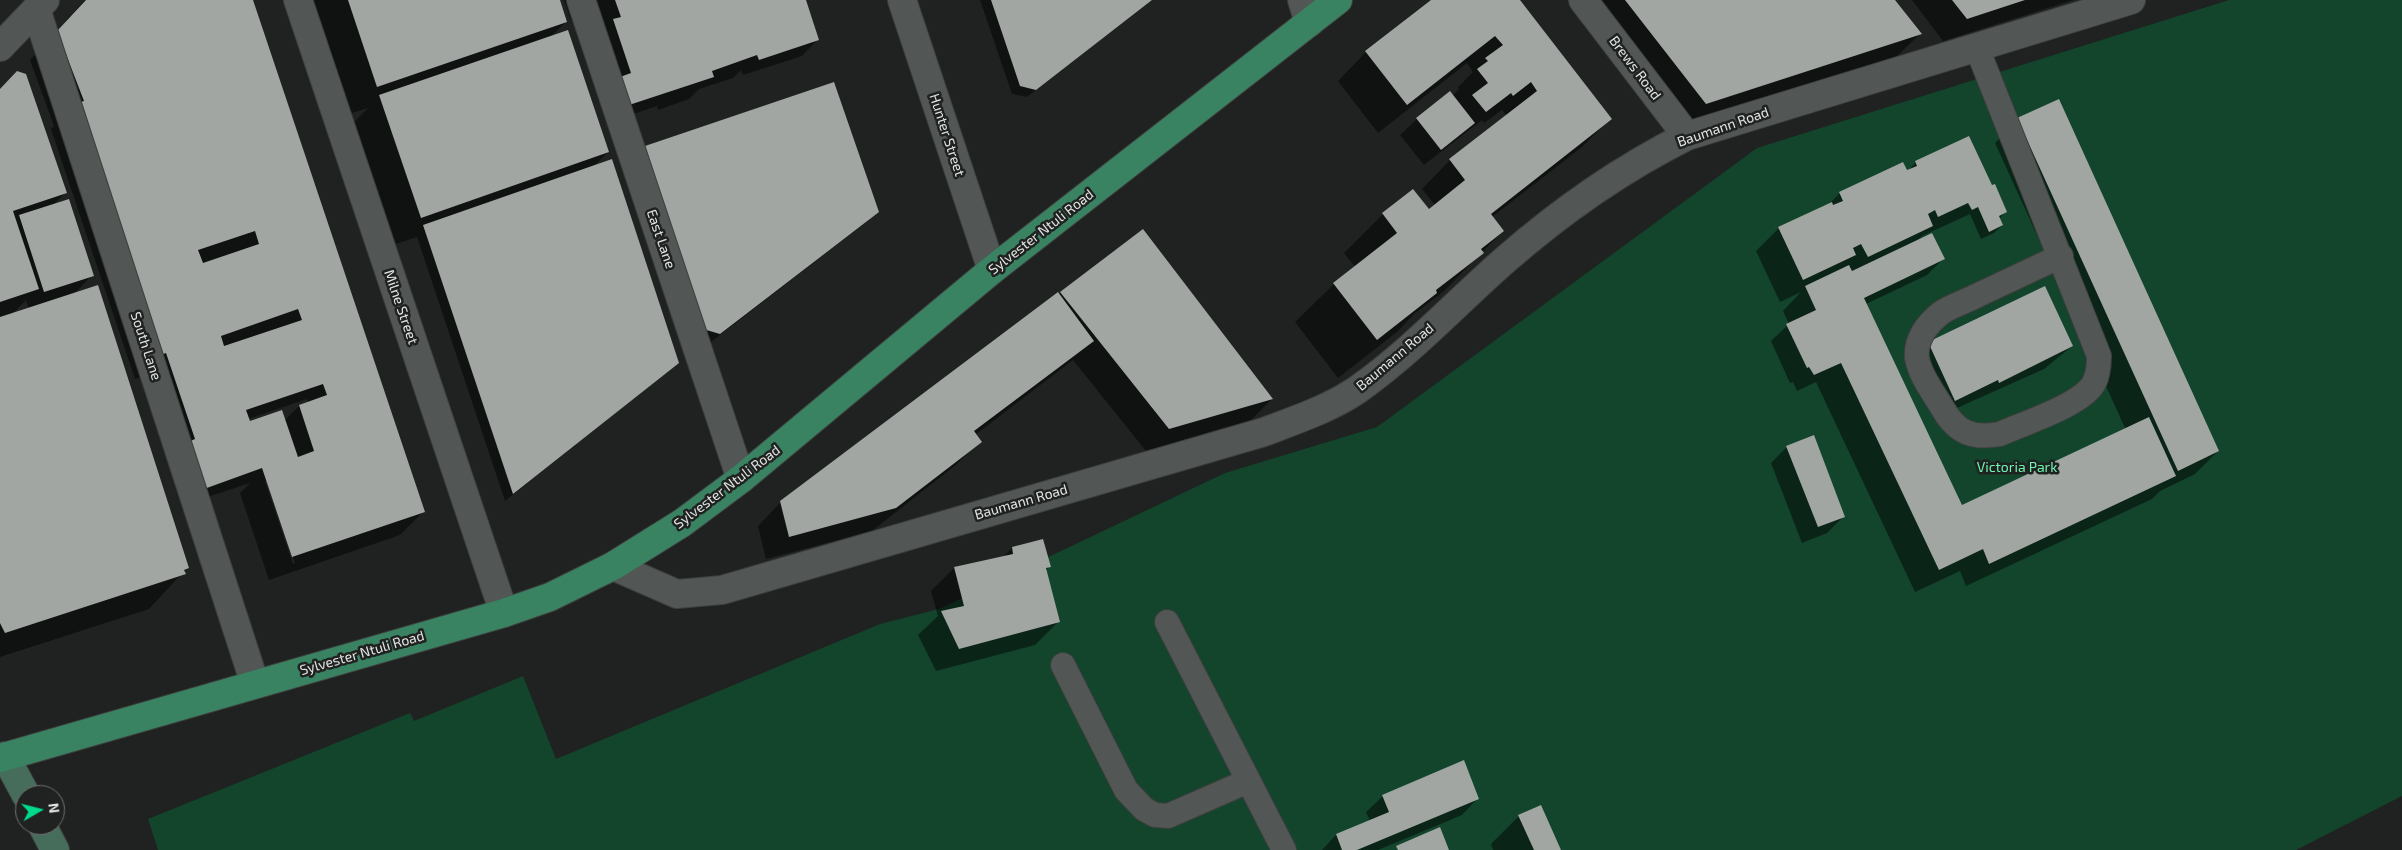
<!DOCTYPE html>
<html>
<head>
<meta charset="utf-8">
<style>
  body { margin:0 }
  #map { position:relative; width:2402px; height:850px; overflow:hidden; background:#1f2220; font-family:"Exo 2",sans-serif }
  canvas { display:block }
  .north { position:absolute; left:15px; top:785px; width:50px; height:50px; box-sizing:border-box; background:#1f2220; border:1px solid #6d706e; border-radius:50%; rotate:82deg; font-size:14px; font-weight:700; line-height:20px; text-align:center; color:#e2e5e3 }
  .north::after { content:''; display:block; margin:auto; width:18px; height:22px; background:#01d98b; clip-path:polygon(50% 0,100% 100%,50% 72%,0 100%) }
</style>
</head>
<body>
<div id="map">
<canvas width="2402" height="850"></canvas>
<div class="north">N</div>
</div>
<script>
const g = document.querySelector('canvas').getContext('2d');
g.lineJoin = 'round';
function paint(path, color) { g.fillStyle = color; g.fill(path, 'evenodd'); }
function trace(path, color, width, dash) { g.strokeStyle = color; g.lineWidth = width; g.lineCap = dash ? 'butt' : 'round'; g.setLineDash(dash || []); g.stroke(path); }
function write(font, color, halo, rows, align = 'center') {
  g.font = font + ' "Exo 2",sans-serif'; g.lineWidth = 5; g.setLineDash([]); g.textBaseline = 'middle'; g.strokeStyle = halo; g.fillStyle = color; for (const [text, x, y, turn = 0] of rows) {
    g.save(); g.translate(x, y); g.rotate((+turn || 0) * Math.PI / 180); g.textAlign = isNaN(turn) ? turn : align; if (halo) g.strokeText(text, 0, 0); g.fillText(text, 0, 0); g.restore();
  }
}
paint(new Path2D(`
  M2229,0H2402V796L2296,850H158L148,819L410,713L414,721L523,676L556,759L880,624L939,609L1225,473L1377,427L1757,148Z`), '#13442c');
paint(new Path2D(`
  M85,0H251L423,512L400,535L269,580L240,493L250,483L187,504L152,373L135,379L51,129L54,126L30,60ZM307,399L308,403L299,406L285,420L249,422L248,419ZM265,481H268L295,563L293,564Z
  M310,0H558L566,22L549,38L608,152L593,167L678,363L505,501L417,237L393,245L351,125L368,108L349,114Z
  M564,0H805L818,39L802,56L743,75L741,70L733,78L699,89L689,99L658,110L657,106L613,121L590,14L571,20Z
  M980,0H1152L1027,97L1012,94Z
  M1433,0H1518L1610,119L1582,147L1492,217L1503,231L1444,291L1414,314L1397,332L1338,378L1295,322L1334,284L1355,267L1344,253L1383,214L1413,191L1428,210L1435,205L1422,189L1450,160L1507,116L1502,110L1484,123L1482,120L1424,165L1400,135L1417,119L1452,96L1459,89L1458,87L1473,72L1467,63L1378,133L1338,81L1366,52Z
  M1584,0H1894L1920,34L1897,56L1683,127Z
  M1912,0H2073L1943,41Z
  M0,90L65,193L52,206L92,275L74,294L188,567L149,609L0,657ZM26,300L29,309L12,314Z
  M2018,120L2218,451L2195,474L2160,491L2152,499L1966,586L1960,571L1915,592L1816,382L1797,391L1793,382L1790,383L1771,341L1789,324L1783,311L1801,292L1780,302L1756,251L1779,228L1827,206L1840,193L1907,172L1916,162L1992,187L2006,211L1999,219L2002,225L1994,233L1981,239L1970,214L1922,236L1917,241L1943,259L1927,275L1866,304L1962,507L2126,430L1995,143Z
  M646,147L869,220L711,342L695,337L637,155Z
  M1143,231L1272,399L1249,422L1146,451L1073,360L975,435L980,441L957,464L872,531L766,559L758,526L781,502Z
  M1929,343L2072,346L2044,369L1939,416L1913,360Z
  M1787,447L1843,517L1827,533L1802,543L1771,463Z
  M1012,548L1049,567L1045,571L1058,622L1035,645L936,671L918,635L938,616L931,591L954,568L1003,557Z
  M1383,796L1478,798L1462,815L1378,850H1322L1336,835L1370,821L1366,812Z
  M1519,816L1559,850H1493L1491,844Z`), '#0007');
paint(new Path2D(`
  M86,0H253L425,512L292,557L262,468L204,489L188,442L195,439L166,353L158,356L74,104L84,101L57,31ZM255,231L259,244L203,263L198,250ZM298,309L302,320L224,346L221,336ZM323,384L327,395L299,405L314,451L298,457L282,410L250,421L246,410Z
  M348,0H560L567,22L377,87Z
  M615,0H806L819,40L759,60L757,55L712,71L714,77L629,105L620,77L631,73L613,19L621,17Z
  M991,0H1152L1036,90L1020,86Z
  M1431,0H1520L1612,119L1491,214L1504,231L1481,249L1484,253L1436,290L1437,293L1377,340L1333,283L1397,233L1382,213L1413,189L1429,209L1465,180L1449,159L1537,91L1531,82L1513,96L1511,93L1486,112L1472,95L1488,83L1477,69L1488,61L1485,58L1503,45L1495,36L1407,105L1365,51Z
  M1625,0H1895L1922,34L1706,104Z
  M1952,0H2025L1967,19Z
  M568,30L609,152L421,218L379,95Z
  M17,71L26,74L67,193L13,211L39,289L0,302V89Z
  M834,82L879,212L720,334L703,329L645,146Z
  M1450,91L1475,123L1441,150L1416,118Z
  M2059,99L2219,451L2178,471L2017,118Z
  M1969,136L1992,185L1995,184L2007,212L1999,216L2003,225L1989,232L1978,207L1972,210L1968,203L1938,217L1935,210L1928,214L1933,226L1868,257L1861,244L1853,248L1856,255L1803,280L1778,227L1832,202L1833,205L1843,201L1839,192L1903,162L1907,170L1917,166L1915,161Z
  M612,159L679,363L513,494L423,225Z
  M69,199L94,276L44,292L19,215Z
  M1143,229L1273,399L1169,429L1060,292Z
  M1932,233L1945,259L1864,298L1962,505L2149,417L2176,476L1989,564L1983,549L1939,570L1841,363L1814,375L1809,367L1807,368L1786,324L1816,310L1805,286L1849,265L1852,271Z
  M98,285L189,568L184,570L186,574L5,633L0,623V317Z
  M2045,286L2073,346L1999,383L1998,380L1955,401L1928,342Z
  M1058,292L1094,341L974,431L982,442L896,508L789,537L780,501Z
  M1814,435L1845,517L1818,527L1786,446Z
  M1043,539L1051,567L1046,568L1060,622L959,649L941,611L964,606L954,567L1013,554L1012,547Z
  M1464,760L1479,799L1357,850H1342L1336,834L1389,812L1382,795Z
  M1541,805L1561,850H1534L1518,815Z
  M1440,827L1449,850H1398L1396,846Z`), '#a1a6a3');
const lane = new Path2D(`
  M1977,48L2099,356C2099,365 2098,375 2094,383C2082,405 2024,423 2000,434C1973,439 1957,433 1943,409C1934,393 1920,376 1917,358C1915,340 1927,324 1941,313C1951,306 1967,301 1978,295C2006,282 2033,269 2061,256
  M1167,622L1284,850
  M1063,665L1126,790L1144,809L1155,815L1168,816L1248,781`);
const street = new Path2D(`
  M298,0L504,613
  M581,0L741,479
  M902,0L992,270
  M1302,0L1309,23
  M1583,0L1687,136
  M36,9L255,684
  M0,47L45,0
  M613,566L677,594L722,590L1264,432C1295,420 1329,409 1357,390C1411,352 1456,303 1505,260C1561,211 1621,169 1687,136L2131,0`);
const secondary = new Path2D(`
  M5,756L26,795
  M42,825L55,850`);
const primary = new Path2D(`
  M0,758L504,613L550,597L613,566L682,523L741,479L992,270L1338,0`);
trace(lane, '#3d3f3e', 26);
trace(street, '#3d3f3e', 30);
trace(secondary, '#3d3f3e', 30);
trace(primary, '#3d3f3e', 30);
trace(lane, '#525654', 24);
trace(street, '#525654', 28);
trace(secondary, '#466c5b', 28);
trace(primary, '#3a8362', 28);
write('14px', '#e2e5e3', '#1f2220', [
  ["Brews Road",1635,68,53],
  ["Baumann Road",1723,127,-19],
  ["Hunter Street",947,135,72],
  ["Sylvester Ntuli Road",1041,232,-38],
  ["East Lane",661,239,71],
  ["Milne Street",401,307,71],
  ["South Lane",146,346,72],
  ["Baumann Road",1395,357,-40],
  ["Sylvester Ntuli Road",727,487,-37],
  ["Baumann Road",1021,502,-16],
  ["Sylvester Ntuli Road",362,653,-16]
]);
write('14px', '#6df6b1', '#1f2220', [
  ["Victoria Park",2017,467]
]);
</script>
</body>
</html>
